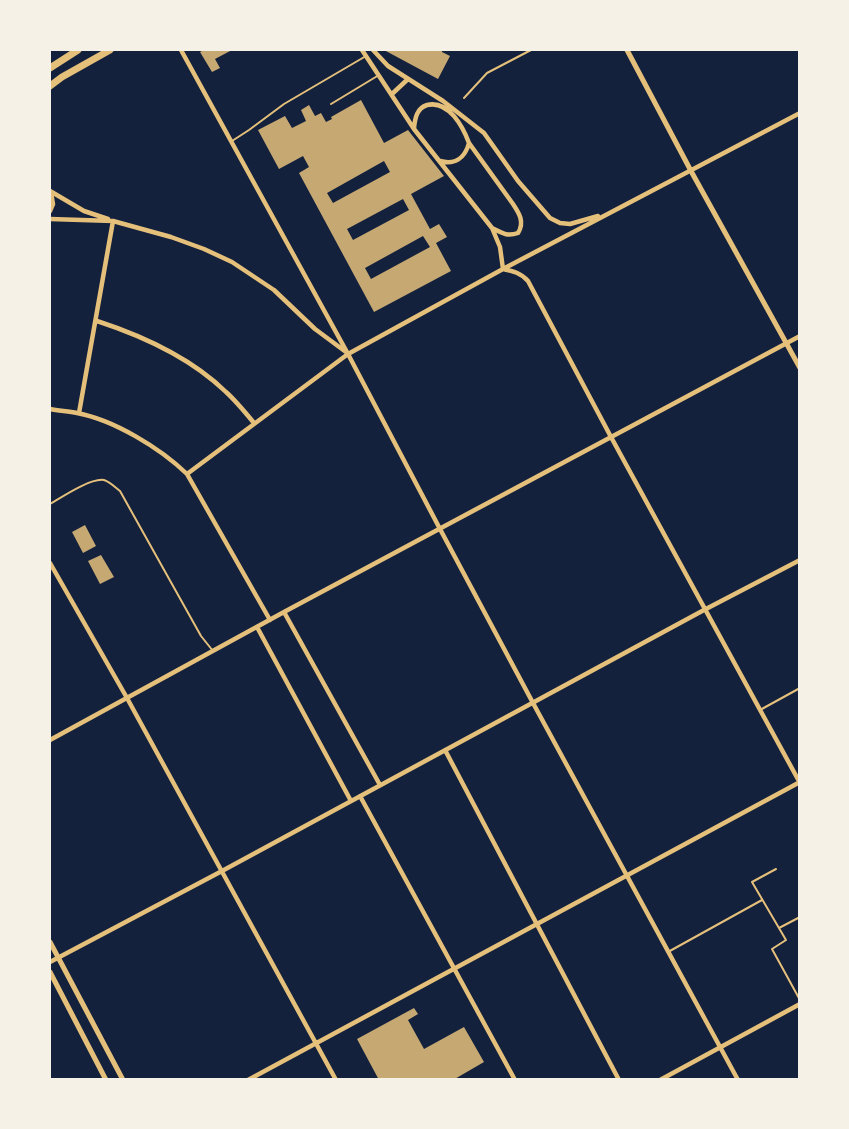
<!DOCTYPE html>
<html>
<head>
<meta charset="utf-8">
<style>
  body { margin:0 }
  #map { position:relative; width:849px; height:1129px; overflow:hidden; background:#14213d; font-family:"Playfair Display",serif }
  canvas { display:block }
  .frame { position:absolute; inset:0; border:51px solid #f6f1e7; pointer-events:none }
</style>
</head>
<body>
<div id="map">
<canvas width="849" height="1129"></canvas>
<div class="frame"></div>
</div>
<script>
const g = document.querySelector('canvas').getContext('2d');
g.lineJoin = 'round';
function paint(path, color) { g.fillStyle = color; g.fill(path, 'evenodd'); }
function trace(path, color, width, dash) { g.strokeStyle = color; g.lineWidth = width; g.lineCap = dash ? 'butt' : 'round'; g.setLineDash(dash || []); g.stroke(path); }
paint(new Path2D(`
  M204,50H232L215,59L220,68L212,72L200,52Z
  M384,50H442V52L450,56L438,79Z
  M361,100L384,143L408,130L444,176L411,194L430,229L439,224L447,237L436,243L451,271L374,312L299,173L309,167L303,156L279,169L258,130L285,116L292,128L306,121L301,110L309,105L315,116L321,113L326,122L332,119L331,117ZM384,161L390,172L333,203L327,193ZM403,199L409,210L353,240L347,229ZM423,236L430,247L371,279L365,268Z
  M85,525L96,546L83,553L72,532Z
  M101,555L114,577L100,584L88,561Z
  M414,1008L418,1014L408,1020L424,1049L464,1027L484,1062L453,1080H379L357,1039Z`), '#c6a872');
trace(new Path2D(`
  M464,98L487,73L531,50`), '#e5c07b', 2);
trace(new Path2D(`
  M331,104L379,75
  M232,141L249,130L284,104L366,56
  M50,504C62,497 90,478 104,480C110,482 115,487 120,491L201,636L213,651
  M760,710L800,688
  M776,869L752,882L786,940L772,949L800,1000
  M779,928L800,917
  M668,952L762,900`), '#e5c07b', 2);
trace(new Path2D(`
  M181,50L348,354L440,529L533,703L738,1080
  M362,50L414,129L492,228L500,247L503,269
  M373,50L388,66L443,101L484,133L518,181L550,218L560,223L570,224L598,216
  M392,94L408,79
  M414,128C415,118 417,108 427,105C449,100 463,127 469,143C465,158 455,165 440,161
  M469,143L513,204C519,213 525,222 518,233C507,237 502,233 492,228
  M50,191L84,211L108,219
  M50,211L53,204L51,192
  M50,219L113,221L171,237L204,249L232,262L274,290L315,329L346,352
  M503,269C513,271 521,273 528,281L611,437L800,783
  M97,321C143,336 190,357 226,392C236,401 245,412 254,423
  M50,409C59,411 68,411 77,413C114,420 160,448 187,474L270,620
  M79,413L113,221
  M187,474L348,354L503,269L800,113
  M50,563L127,698L336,1080
  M284,612L380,785
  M257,627L351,801
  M50,740L284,612L800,336
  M445,750L619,1080
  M360,796L515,1080
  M50,962L222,871L704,610L800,560
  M248,1080L800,782
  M660,1080L800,1004`), '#e5c07b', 4.5);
trace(new Path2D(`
  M627,50L691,171L800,368
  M50,942L123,1080
  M50,972L106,1080`), '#e5c07b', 5);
trace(new Path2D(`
  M50,68L78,50
  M50,86L62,77L110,50`), '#e5c07b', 7);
</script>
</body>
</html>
